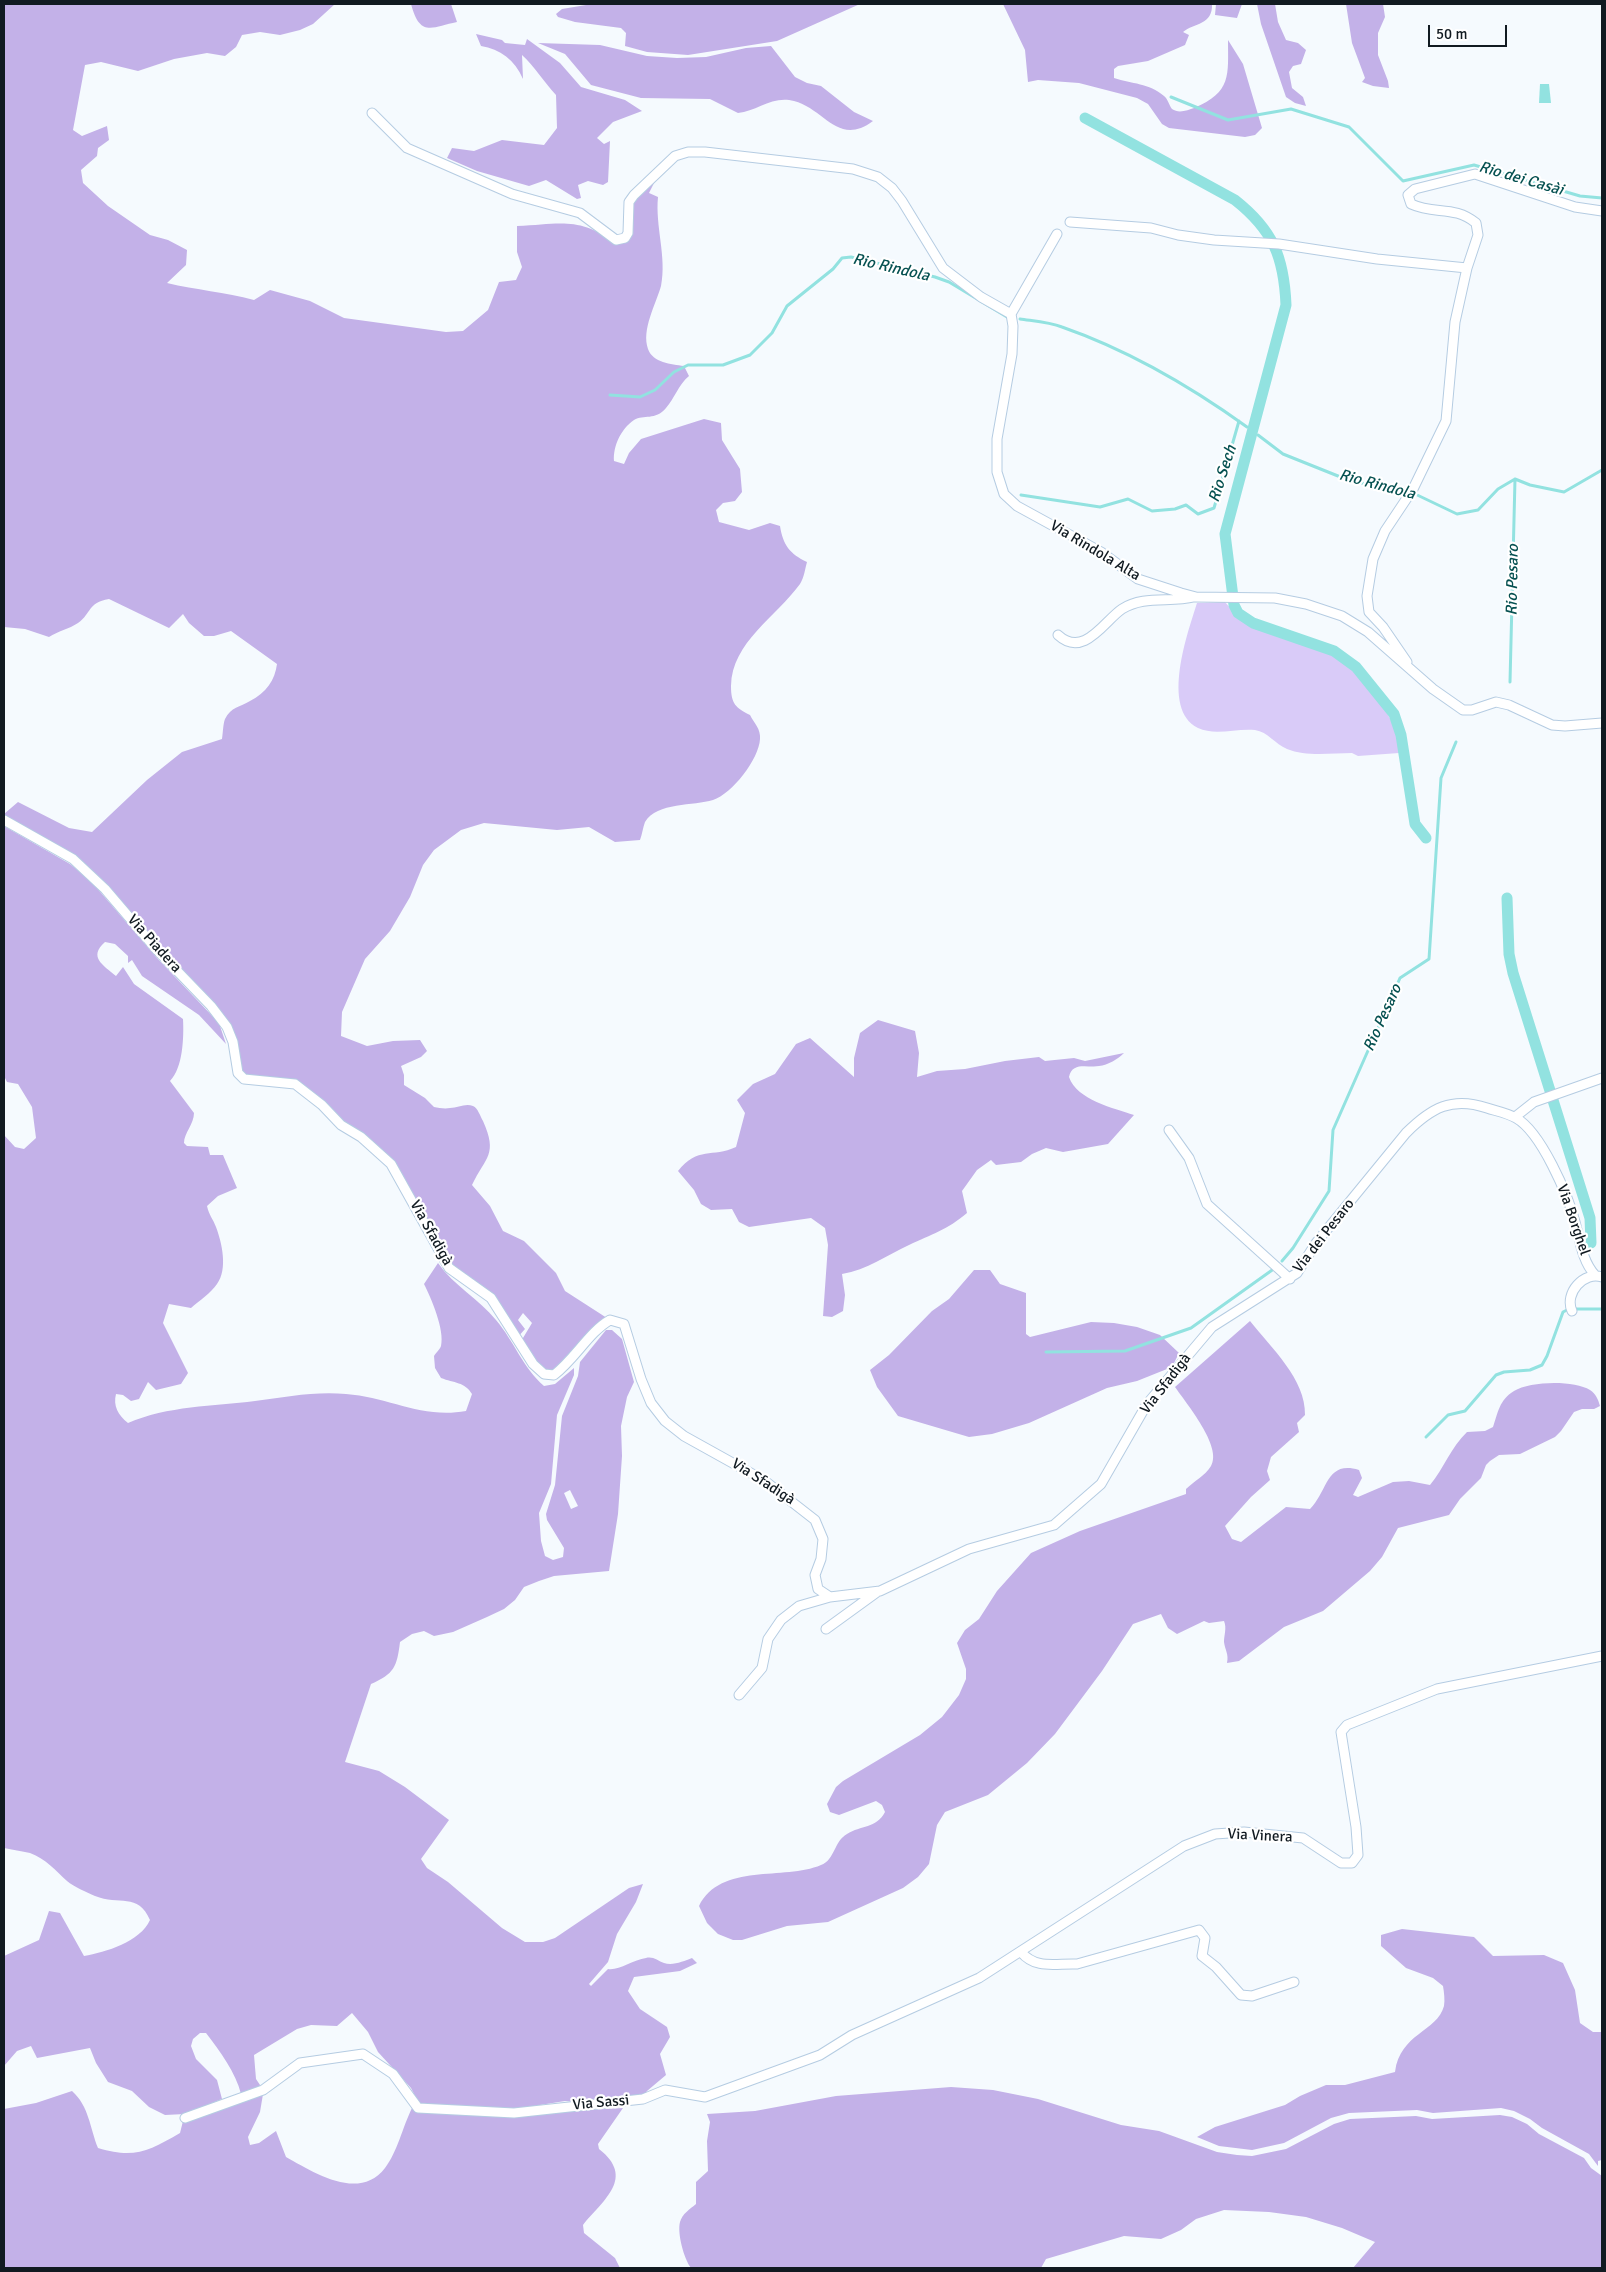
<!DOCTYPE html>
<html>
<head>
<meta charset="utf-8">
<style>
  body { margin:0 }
  #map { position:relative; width:1606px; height:2272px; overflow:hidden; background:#f5fafe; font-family:Signika,sans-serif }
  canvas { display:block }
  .frame { position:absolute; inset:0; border:5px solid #111a21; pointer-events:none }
  .scale { position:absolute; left:1428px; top:25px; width:79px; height:22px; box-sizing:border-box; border:2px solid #111a21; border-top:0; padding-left:6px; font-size:15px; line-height:18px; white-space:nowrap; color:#111a21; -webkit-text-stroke:4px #fff; paint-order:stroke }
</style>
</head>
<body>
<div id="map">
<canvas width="1606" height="2272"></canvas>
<div class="frame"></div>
<div class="scale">50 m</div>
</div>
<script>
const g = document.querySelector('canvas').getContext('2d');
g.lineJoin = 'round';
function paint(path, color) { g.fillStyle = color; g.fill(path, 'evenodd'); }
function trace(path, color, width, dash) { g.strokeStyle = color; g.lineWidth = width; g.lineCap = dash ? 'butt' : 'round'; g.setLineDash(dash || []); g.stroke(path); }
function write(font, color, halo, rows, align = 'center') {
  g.font = font + ' Signika,sans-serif'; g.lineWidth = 4.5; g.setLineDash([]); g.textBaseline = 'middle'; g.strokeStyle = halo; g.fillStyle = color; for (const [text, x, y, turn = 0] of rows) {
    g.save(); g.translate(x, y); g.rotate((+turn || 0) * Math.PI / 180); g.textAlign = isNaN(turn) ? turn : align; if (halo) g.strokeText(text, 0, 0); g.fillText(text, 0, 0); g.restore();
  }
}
paint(new Path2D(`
  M1225,602C1259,644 1305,632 1343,660C1355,669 1365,683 1374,694C1388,712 1398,729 1399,753L1358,756L1352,753C1332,753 1306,757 1287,749C1275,744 1268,732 1255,730C1237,728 1215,736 1198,728C1160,709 1188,632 1197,603Z`), '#d9cbf8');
paint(new Path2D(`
  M4,4H335L313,24L300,30L280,35L260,32L242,35L236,47L225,56L207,53L174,59L138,71L101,62L85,65L73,130L82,136L107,126L109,140L98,148L97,156L81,170L83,183L108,206L150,235L168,240L187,250L186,265L167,283C196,290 225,292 254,300L270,290L310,301L344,318L446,332L463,331L488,310L499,282L516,280L522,267L517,252V226C561,224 579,216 617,244L627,241L631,202L658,175L649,193L658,197C655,226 667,257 661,286C656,304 641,330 648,349C653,363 671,364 684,366L689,376C678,385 675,398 666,408C655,421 644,414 634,420C621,429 613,446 614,461L624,464L629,453L641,439L704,419L721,423L722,440L740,469L742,492L735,501L723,503L716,510L719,522L749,530L770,523L780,526C783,545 790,554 807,562C805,569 804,578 800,584C776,617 732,642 731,686C731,704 736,708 750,715C754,723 761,729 760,739C759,759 732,794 713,800C694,806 657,802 645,822C643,827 642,835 640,840L615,842L589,827L557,830L484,823L461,830L434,850L423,865L410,897L390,931L365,959L342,1012L341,1036L367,1046L393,1041L420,1040L427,1051L421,1057L401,1066L404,1075V1085L425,1098L434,1107C439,1108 445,1109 450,1108C458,1108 465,1103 473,1106C478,1108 480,1116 483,1121C498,1155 486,1156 472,1185L490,1206L503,1231L524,1241L556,1273L565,1291L610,1320L566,1365L544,1374L520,1343L532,1323L523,1313L518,1320L525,1329L517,1338L491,1298L457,1276L397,1173L302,1087L244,1079L231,1036L97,879L4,820V814L18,802L69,828L92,832L147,780L182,752L222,739C223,733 223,724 225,719C231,707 240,707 250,701C266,693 275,680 277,664L231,631L214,636H204L189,623L183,614L169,628L109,599C87,603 92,613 78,623C69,629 58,631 49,637L25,629L4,627Z
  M411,4H451L457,22C432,27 420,38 411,4Z
  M592,4H860L777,41L688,55L647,52L625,46L626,33L621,28L575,22L558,17L556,14L562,9Z
  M1003,4H1212C1213,25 1194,23 1183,32L1189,35L1185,45L1148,61L1118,66L1114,69V78C1132,84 1149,83 1164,96C1168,99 1169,105 1172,109C1179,114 1188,110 1194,108C1232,92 1228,75 1228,40L1243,64L1262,128L1255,135L1245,137L1169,128L1162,124L1148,104L1137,98L1079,83L1038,80L1028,82L1025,50Z
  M1216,4H1242L1237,18L1215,15Z
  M1257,4H1275L1278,22L1286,40L1298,43L1306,50L1301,64L1293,66L1289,72L1292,88L1303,97L1306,106L1295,103L1286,97L1261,24Z
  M1346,4H1383L1385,17L1378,33V55L1388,81L1389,88L1373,86L1362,82L1365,78L1352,43Z
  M476,34L502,40L505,43L525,45L527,39L560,63L581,87L625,100L642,111L613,122L597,138L604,144L610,141L608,182L603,185L588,181L578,185L581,198L577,199L546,180L529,186L477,171L447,158L452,148L474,151L502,140L544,145L557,128L556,95C544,82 534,66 522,55L523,79C515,60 500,49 481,46Z
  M538,43L600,45L647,56L677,58L706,57L746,48L771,46L795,77L807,83L821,86L854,112L873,121C838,147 825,109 794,101C773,95 757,111 738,113L710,99L641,98L591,85L565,54Z
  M4,826L70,864L90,880L158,959L219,1023L226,1044L199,1015L142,976L132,960L128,963V956L115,944L105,942C88,957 103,965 116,976L123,967L134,984L183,1019C184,1037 183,1068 170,1081L194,1113C194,1124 184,1133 184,1143L187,1146L208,1147L210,1155H223L237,1188L218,1196L207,1206C209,1215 213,1219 216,1227C222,1243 228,1269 217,1284C211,1293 199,1301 191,1308L169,1304L163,1323L188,1373L181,1384L156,1390L148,1382L139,1399L131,1401L123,1395L116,1394C113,1406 118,1415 128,1423C167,1406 214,1406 255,1401C285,1397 316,1391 346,1394C389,1397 421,1419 466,1411L472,1394C465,1382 454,1383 441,1378L435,1368L434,1356C436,1353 440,1349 441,1346C445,1330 431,1298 424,1284L438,1263C454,1286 479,1299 496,1320C514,1341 523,1368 544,1386L555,1384L574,1368V1375L557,1415L551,1484L539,1513L541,1541L545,1556L553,1560L563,1557L564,1548L547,1520L546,1514L555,1485L562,1416L578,1376L580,1362L606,1330H612L622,1339L634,1382L627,1397L621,1426L622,1456L618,1514L609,1571L554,1576L539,1581L524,1587L515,1600L504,1609L487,1617L453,1632L434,1636L424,1631L412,1634L400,1642C397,1667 394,1674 371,1684L345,1762L379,1771L405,1787L449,1820L421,1859L427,1868L448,1882L502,1928L525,1942H543L555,1938L629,1888L643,1884L636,1902L617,1934L608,1962L589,1984L591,1986L608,1969C618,1971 633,1960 646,1958C653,1956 658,1961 664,1963C673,1966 684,1961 692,1958L697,1963L680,1971L634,1977L628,1991L640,2009L667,2027L670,2037L660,2054L666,2075L647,2091L641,2100L589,2103L565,2101L515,2109L419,2104L411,2088L378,2052L368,2032L352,2013L337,2026L311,2025L297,2029L254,2055L256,2079L260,2085L259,2089L241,2094C236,2073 220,2051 206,2033H200L193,2039L191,2046L196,2059L217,2080L222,2099L185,2114L165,2115L149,2107L132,2091L108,2082L96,2063L90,2048L37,2058L31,2046L17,2051L4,2066V1956L39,1940L49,1911L60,1913L84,1956C106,1952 140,1942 150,1920C138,1892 119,1906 95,1896C86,1892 74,1887 67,1881C56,1871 46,1859 30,1853C22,1851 12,1850 4,1848V1135L15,1147L24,1149L36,1138L32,1107L18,1084L7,1082L4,1076ZM570,1490L578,1506L571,1509L564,1493Z
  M878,1020L915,1031L919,1053L917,1077L937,1071L965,1069L1005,1061L1039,1057L1045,1061L1074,1058L1085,1061L1124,1053C1118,1059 1108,1065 1099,1066C1088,1068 1072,1061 1069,1077C1077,1100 1113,1108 1134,1115L1108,1144L1063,1152L1046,1148L1032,1154L1021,1162L996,1165L991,1160L977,1170L962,1191L967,1213C947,1230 932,1234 909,1245C887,1255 867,1270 842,1274L845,1295L843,1311L832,1317L823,1316L828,1245L825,1228L811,1218L749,1227L739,1222L732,1209L711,1210L701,1204L694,1190L678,1171C698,1146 712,1158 736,1147L745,1113L737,1100L753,1084L775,1074L796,1044L810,1038L854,1077V1058L860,1033Z
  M974,1270H990L1000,1284L1026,1293V1334L1030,1337L1091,1322L1114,1323L1137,1327L1160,1335L1179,1353L1172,1367L1137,1381L1107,1388L1029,1423L992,1434L969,1437L898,1416L877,1387L870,1370L889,1355L932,1311L949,1299Z
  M1250,1321C1271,1348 1306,1379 1305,1415L1297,1423L1299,1432L1271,1457L1267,1471L1270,1480L1251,1497L1225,1526L1232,1539L1241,1542L1286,1507L1310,1509C1328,1491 1326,1460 1359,1470L1362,1478L1353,1495L1358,1497L1393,1482L1409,1481L1430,1485C1444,1468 1451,1447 1467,1432L1485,1431L1493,1427C1498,1413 1499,1400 1514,1391C1530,1381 1574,1380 1590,1390C1596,1394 1598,1399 1600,1406L1594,1409H1582L1574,1412L1561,1431L1555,1437L1520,1454L1499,1455L1490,1461L1486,1465L1481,1478L1460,1499L1449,1515L1398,1528L1382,1557L1370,1571L1323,1611L1284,1627L1239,1661L1227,1663C1229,1654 1225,1650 1224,1642C1224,1635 1227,1628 1224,1621L1209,1623L1204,1621L1177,1634L1168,1628L1161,1614L1133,1624L1102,1671L1055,1734L1027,1763L988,1795L945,1812L937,1825L929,1864L918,1877L903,1888L828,1922L787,1926L742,1940H733L718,1934L707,1923L699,1906C721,1862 784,1881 821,1865C835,1860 834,1841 847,1834C861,1825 876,1829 885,1812L882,1805L876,1801L839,1815L830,1812L827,1804L836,1787L843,1781L920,1735L942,1717L959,1695L966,1679V1669L957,1643L965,1630L979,1619L997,1591L1031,1553L1080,1531L1186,1494V1489C1194,1481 1205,1476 1211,1466C1223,1447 1186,1403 1175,1387Z
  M1402,1929L1474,1937L1493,1956L1544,1955L1563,1963L1575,1990L1580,2023L1593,2032H1602V2160L1598,2161V2166L1589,2154L1542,2128L1530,2119L1514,2111L1501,2108L1433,2113L1417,2110L1349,2113L1331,2118L1284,2143L1252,2150L1219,2146L1197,2137L1215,2127L1285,2105L1300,2096L1326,2085H1345L1395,2072C1400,2033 1437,2032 1444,2006C1445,2000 1444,1992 1443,1986L1433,1978L1406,1968L1381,1946V1935Z
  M951,2087L993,2090L1038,2099L1121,2125L1159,2131L1217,2152L1237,2155L1252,2156L1286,2149L1334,2124L1350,2119L1416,2116L1432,2119L1500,2115L1512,2117L1527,2124L1539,2134L1584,2158L1591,2168L1602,2176V2268H1353L1375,2242L1342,2228L1306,2217L1269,2212L1224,2210L1196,2219L1181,2230L1161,2239L1124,2236L1046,2259L1041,2268H691C684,2259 677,2233 680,2222C682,2214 690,2209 696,2204V2182L708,2171L707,2141L710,2122L707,2114L755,2111L836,2096Z
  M72,2091C89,2106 90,2128 98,2148C134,2159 149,2151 180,2133L183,2121L263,2094L260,2112L248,2137L250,2145L259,2143L276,2131L286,2157C313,2172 359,2202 385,2168C397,2153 403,2126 412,2108L431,2113L483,2116L623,2108L598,2144L599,2149C636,2178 603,2200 583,2225L584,2233L615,2258L620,2268H4V2109L36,2103Z`), '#c3b1e8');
paint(new Path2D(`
  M1540,84H1549L1551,103H1539Z`), '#92e2e0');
trace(new Path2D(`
  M1171,97L1228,120L1291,109L1349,127L1403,181L1474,165L1580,196L1602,198
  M1020,319C1033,321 1049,322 1062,327C1128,350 1190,386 1247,427
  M610,395L640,397L655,390L674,372L688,365H723L750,355L772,333L787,306L833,269L842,258L851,257L935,277L949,282L1007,317
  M1258,435L1283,454L1343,478L1396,492L1413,493L1457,514L1478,510L1498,489L1515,479L1530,485L1564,492L1602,470
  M1021,495L1100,507L1128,499L1152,511L1175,509L1186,505L1198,514L1214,508L1239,421
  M1510,682L1515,479
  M1282,1261L1293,1248L1329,1191L1333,1130L1400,978L1429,959L1441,778L1456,742
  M1046,1352L1125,1351L1191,1328L1275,1268
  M1426,1437L1448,1415L1465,1411L1496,1375L1504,1372L1530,1370L1542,1365L1547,1356L1563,1312L1569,1309H1602`), '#92e2e0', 3);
trace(new Path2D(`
  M1085,118L1235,200C1273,230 1284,257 1286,305L1225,534L1234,605L1238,613L1253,623L1334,651L1356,667L1394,714L1401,735L1415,824L1426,838
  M1507,898L1509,954L1513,973L1590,1218L1591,1243`), '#92e2e0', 11);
const street = new Path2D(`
  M372,113L407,148L512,194L580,213L616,240L625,238L628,233L629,202L634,195L675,156L688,152H705L853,169L878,177L892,188L902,201L943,268L981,297L1011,314
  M1070,222L1151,228L1178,235L1214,240L1279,244L1377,259L1467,268
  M1011,314L1013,326L1012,354L997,439V472L1004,494L1017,506L1101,552L1138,579L1181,593L1196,597L1275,598L1306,604L1342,616L1368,632L1433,689L1463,710H1472L1496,702L1509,705L1552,725L1565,726L1602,723
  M1011,314L1057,234
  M1058,635C1084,659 1105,620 1122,609C1144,595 1170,603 1194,597
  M1407,662L1383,627L1369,612L1367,596L1373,559L1385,531L1413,489L1446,421L1455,322L1467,268L1478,235L1476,223C1454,205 1435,215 1411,204L1408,195L1415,189L1475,174L1575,207L1602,211
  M4,820L73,859L105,889L157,950L211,1006L227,1027L233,1042L238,1073L244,1079L295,1084L322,1105L341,1125L361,1137L391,1164L449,1268L491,1298L533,1364L544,1374L554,1375C575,1359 589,1332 610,1320L624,1324L641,1379L651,1403L665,1421L684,1436L765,1481L815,1520L823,1539L821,1559L815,1575L818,1589L830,1597L880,1591L969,1549L1054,1525L1101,1484L1147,1404L1212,1327L1297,1273L1316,1243L1406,1133C1431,1108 1452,1096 1487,1108C1496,1111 1507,1113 1516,1118C1541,1132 1568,1195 1575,1222C1580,1240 1582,1261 1595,1275
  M1515,1117L1534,1102L1602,1078
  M1169,1130L1189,1158L1207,1204L1290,1279
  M1572,1311C1564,1293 1584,1271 1602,1277
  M826,1629L877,1592
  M739,1695L762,1668L768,1639L781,1620L799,1606L830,1597
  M1021,1952C1036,1970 1056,1963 1077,1964L1199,1930L1205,1938L1202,1956L1216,1967L1241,1995L1252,1996L1294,1982
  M185,2118L263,2090L300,2063L363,2054L393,2074L418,2108L514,2113L643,2099L665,2090L705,2097L820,2055L852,2035L979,1978L1184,1846L1215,1834L1244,1832L1303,1838L1341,1863H1352L1358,1855L1356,1827L1341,1732L1347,1725L1437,1689L1602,1656`);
trace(street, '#b5cce2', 11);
trace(street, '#fff', 9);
write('15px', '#111a21', '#fff', [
  ["Via Rindola Alta",1095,551,31],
  ["Via Piadera",154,944,48],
  ["Via Borghel",1573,1220,71],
  ["Via Sfadigà",431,1233,61],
  ["Via dei Pesaro",1324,1236,-52],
  ["Via Sfadigà",1166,1384,-52],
  ["Via Sfadigà",763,1482,33],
  ["Via Vinera",1260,1836,3],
  ["Via Sassi",601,2103,-5]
]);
write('italic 16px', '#065151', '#fff', [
  ["Rio dei Casài",1521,179,16],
  ["Rio Rindola",891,268,13],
  ["Rio Sech",1223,474,-72],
  ["Rio Rindola",1377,485,15],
  ["Rio Pesaro",1513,580,-89],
  ["Rio Pesaro",1383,1018,-66]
]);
</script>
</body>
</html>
